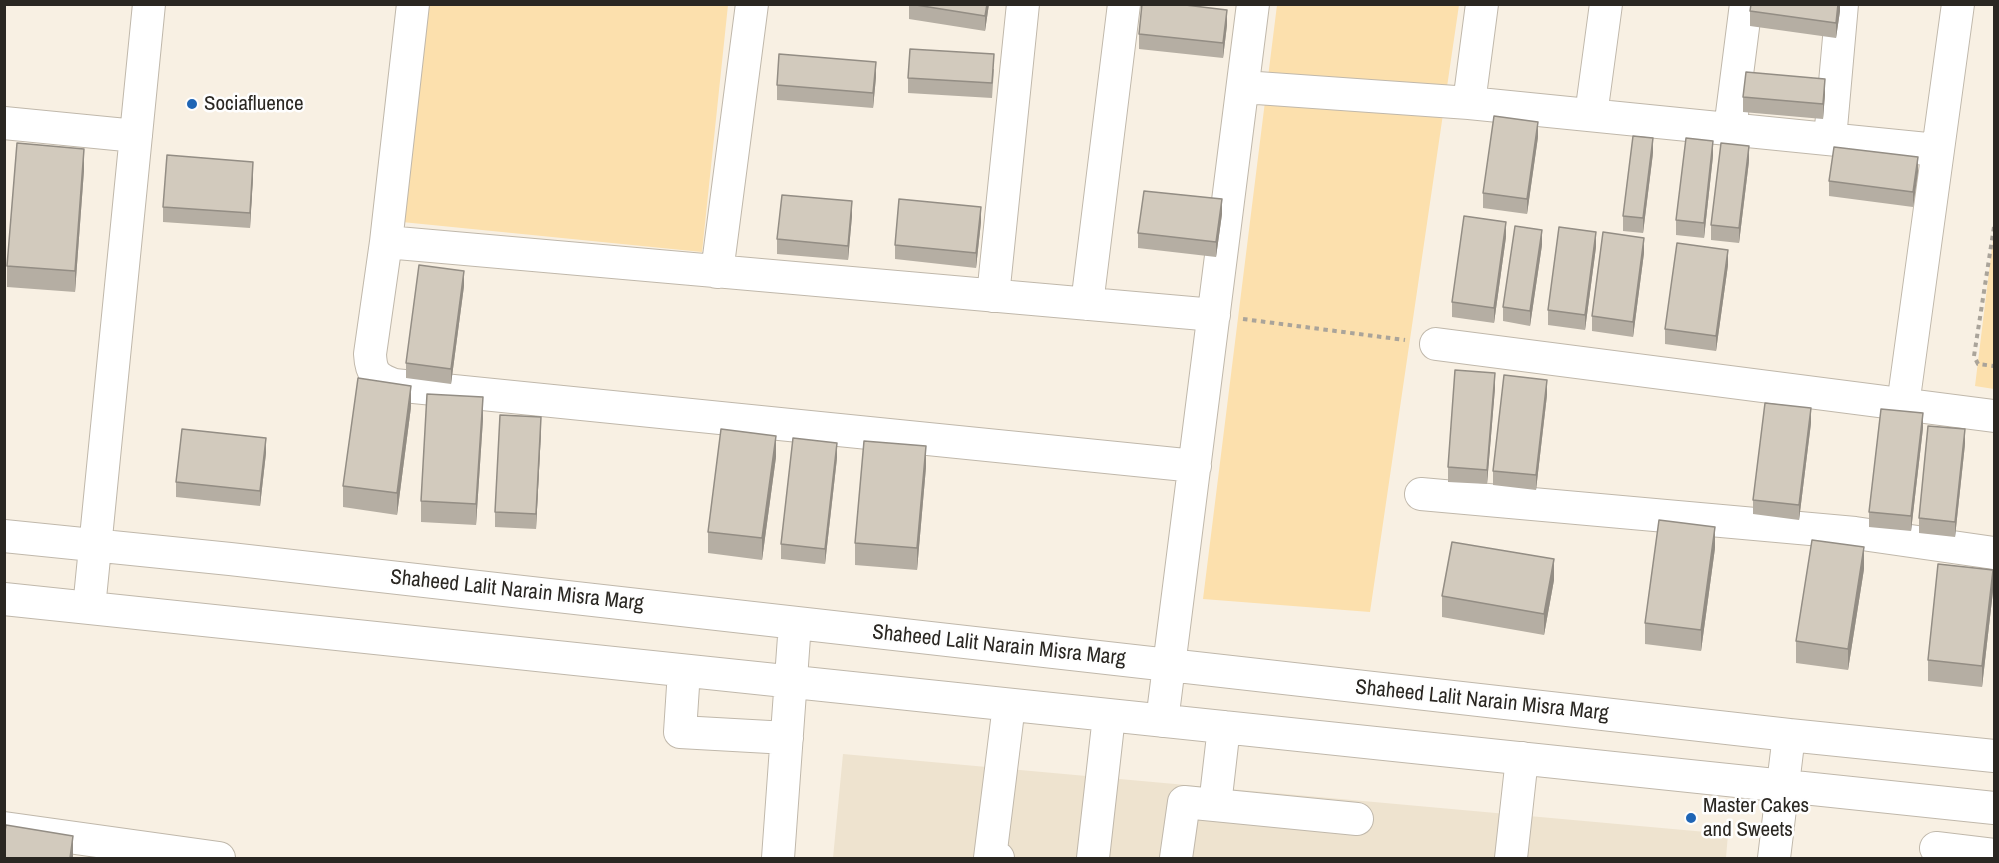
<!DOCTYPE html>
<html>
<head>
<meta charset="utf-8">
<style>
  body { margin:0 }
  #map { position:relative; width:1999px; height:863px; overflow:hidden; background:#f8f0e3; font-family:"Archivo Narrow",sans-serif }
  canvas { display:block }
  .frame { position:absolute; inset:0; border:6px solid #2a2722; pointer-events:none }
</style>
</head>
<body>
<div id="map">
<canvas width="1999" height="863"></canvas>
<div class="frame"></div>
</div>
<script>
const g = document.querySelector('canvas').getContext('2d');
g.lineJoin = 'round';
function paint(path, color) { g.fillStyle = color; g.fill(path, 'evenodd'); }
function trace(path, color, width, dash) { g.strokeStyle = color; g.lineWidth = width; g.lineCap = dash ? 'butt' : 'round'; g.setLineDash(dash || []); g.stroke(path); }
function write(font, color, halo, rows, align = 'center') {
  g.font = font + ' "Archivo Narrow",sans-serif'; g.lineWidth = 5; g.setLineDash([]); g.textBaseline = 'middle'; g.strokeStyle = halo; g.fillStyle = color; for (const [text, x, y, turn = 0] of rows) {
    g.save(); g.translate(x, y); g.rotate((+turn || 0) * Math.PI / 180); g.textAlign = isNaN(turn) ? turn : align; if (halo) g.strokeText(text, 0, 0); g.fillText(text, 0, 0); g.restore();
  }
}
paint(new Path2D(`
  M843,754L1728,834L1726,858H833Z`), '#eee3cf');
paint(new Path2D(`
  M425,5H728L702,252L402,222Z
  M1277,5H1459L1370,612L1203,599Z
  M1994,231V389L1975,386Z`), '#fce0ad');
const minor = new Path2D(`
  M413,4L386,242L370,354C371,374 376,378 394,385L1195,466
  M1482,4L1469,103L1937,150
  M1243,87L1469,103
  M1591,115L1606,4
  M4,123L136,136
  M1730,129L1746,4
  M1830,139L1842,4
  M386,242L1214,315
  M717,272L752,4
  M993,296L1023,4
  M1087,304L1124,4
  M1436,344L1994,416
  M1903,405L1958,4
  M1421,494L1855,533L1994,553
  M4,536L230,559L1789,735L1994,756
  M4,599L1994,808
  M89,608L149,4
  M684,671L680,732L787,738
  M1162,721L1253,4
  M1215,805L1224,727
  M4,828L219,858
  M1936,848L1994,855
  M778,858L795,623
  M998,858H990L1009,705
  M1093,858L1109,716
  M1176,858L1184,802L1357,819
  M1511,858L1522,758
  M1774,858L1789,735`);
trace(minor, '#c0b8ab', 34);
trace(new Path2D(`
  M1994,227L1974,356L1978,364L1994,366
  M1243,319L1405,340`), '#aaa49a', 4, [4.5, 4.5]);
trace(minor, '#fff', 32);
paint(new Path2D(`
  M909,4H989L985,31L909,19Z
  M1840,4V11L1836,38L1750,26V11Z
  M1227,25L1223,58L1139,49V34Z
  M994,69L992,98L908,93V78Z
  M876,77L873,108L777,100V85Z
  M1825,94L1823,119L1743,112V97Z
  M1538,137L1527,214L1483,208V193Z
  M1653,153L1643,233L1623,231V216Z
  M1713,156L1704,238L1676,235V220Z
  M1749,161L1739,243L1711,240V225Z
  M84,170L75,292L7,287V266Z
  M1918,172L1913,207L1829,196V181Z
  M253,177L250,228L163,222V207Z
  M1222,214L1216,257L1138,248V233Z
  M852,216L848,260L777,254V239Z
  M981,222L976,268L895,259V245Z
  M1506,237L1494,323L1452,317V302Z
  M1542,245L1530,326L1503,321V307Z
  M1596,247L1585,330L1548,325V310Z
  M1644,253L1633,337L1592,331V316Z
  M1728,265L1716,351L1665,344V329Z
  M464,286L451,384L406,378V363Z
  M1495,388L1487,484L1448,482V467Z
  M1547,395L1536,490L1493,485V471Z
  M411,407L397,515L343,507V486Z
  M483,419L476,525L421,522V501Z
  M1811,423L1799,520L1753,514V500Z
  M1923,428L1911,531L1869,527V512Z
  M541,432L536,529L495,527V512Z
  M1965,444L1955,537L1919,533V518Z
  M266,453L260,506L176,497V482Z
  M776,457L762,560L708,553V532Z
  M837,458L825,564L781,559V544Z
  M926,467L917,570L855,565V543Z
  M1715,548L1701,651L1645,644V623Z
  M1864,569L1848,670L1796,663V641Z
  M1554,580L1544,635L1442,617V596Z
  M1993,591L1982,687L1928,681V660Z`), '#b5aea3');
paint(new Path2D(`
  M987,4H989L985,31V16Z
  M1838,4H1840V11L1836,38V23Z
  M1227,10V25L1223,58V43Z
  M876,62V77L873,108V93Z
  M1825,79V94L1823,119V104Z
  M1538,122V137L1527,214V199Z
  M1653,138V153L1643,233V218Z
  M1713,141V156L1704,238V223Z
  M1749,146V161L1739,243V228Z
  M84,149V170L75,292V271Z
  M1918,157V172L1913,207V192Z
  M253,162V177L250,228V213Z
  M1222,199V214L1216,257V242Z
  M852,201V216L848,260V246Z
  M981,207V222L976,268V253Z
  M1506,222V237L1494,323V308Z
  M1542,230V245L1530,326V311Z
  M1596,232V247L1585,330V315Z
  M1644,238V253L1633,337V322Z
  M1728,250V265L1716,351V336Z
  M464,271V286L451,384V369Z
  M1495,373V388L1487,484V470Z
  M1547,380V395L1536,490V475Z
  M411,386V407L397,515V493Z
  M483,397V419L476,525V504Z
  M1811,408V423L1799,520V505Z
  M1923,413V428L1911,531V516Z
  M541,417V432L536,529V514Z
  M1965,429V444L1955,537V522Z
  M776,436V457L762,560V538Z
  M266,438V453L260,506V491Z
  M837,443V458L825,564V549Z
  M926,446V467L917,570V548Z
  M1715,527V548L1701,651V630Z
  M1864,547V569L1848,670V649Z
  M1554,559V580L1544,635V614Z
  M1993,570V591L1982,687V666Z
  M73,836V858H70Z`), '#938d84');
const building = new Path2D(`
  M910,4H987L985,16Z
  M1142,4H1177L1227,10L1223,43L1139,34Z
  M1751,4H1838L1836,23L1750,11Z
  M910,49L994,54L992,83L908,78Z
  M779,54L876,62L873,93L777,85Z
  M1746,72L1825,79L1823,104L1743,97Z
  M1494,116L1538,122L1527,199L1483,193Z
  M1633,136L1653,138L1643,218L1623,216Z
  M1686,138L1713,141L1704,223L1676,220Z
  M17,143L84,149L75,271L7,266Z
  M1721,143L1749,146L1739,228L1711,225Z
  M1834,147L1918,157L1913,192L1829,181Z
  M167,155L253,162L250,213L163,207Z
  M1144,191L1222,199L1216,242L1138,233Z
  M782,195L852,201L848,246L777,239Z
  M899,199L981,207L976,253L895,245Z
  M1464,216L1506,222L1494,308L1452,302Z
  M1515,226L1542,230L1530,311L1503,307Z
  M1559,227L1596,232L1585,315L1548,310Z
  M1603,232L1644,238L1633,322L1592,316Z
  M1677,243L1728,250L1716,336L1665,329Z
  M419,265L464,271L451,369L406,363Z
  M1455,370L1495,373L1487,470L1448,467Z
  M1504,375L1547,380L1536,475L1493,471Z
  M358,378L411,386L397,493L343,486Z
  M427,394L483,397L476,504L421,501Z
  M1765,403L1811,408L1799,505L1753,500Z
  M1881,409L1923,413L1911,516L1869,512Z
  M500,415L541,417L536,514L495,512Z
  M1928,426L1965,429L1955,522L1919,518Z
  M182,429L266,438L260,491L176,482Z
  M721,429L776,436L762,538L708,532Z
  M793,438L837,443L825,549L781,544Z
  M864,441L926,446L917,548L855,543Z
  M1659,520L1715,527L1701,630L1645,623Z
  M1812,540L1864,547L1848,649L1796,641Z
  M1452,542L1554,559L1544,614L1442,596Z
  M1938,564L1993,570L1982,666L1928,660Z
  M6,825L73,836L70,858H4V836Z`);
paint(building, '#d2cabd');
trace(building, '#938d84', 1.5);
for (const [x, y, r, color] of [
  [192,104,6,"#1f65b5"],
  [1691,818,6,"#1f65b5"]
]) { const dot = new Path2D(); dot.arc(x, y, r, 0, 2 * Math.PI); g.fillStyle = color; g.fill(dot); trace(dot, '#fefefe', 2); }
write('21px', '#2a2722', '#fefefe', [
  ["Sociafluence",204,104],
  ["Master Cakes",1703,806],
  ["and Sweets",1703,830]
], 'left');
write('21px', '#2a2722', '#fefefe', [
  ["Shaheed Lalit Narain Misra Marg",517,591,6],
  ["Shaheed Lalit Narain Misra Marg",999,646,6],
  ["Shaheed Lalit Narain Misra Marg",1482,701,6]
]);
</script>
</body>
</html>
